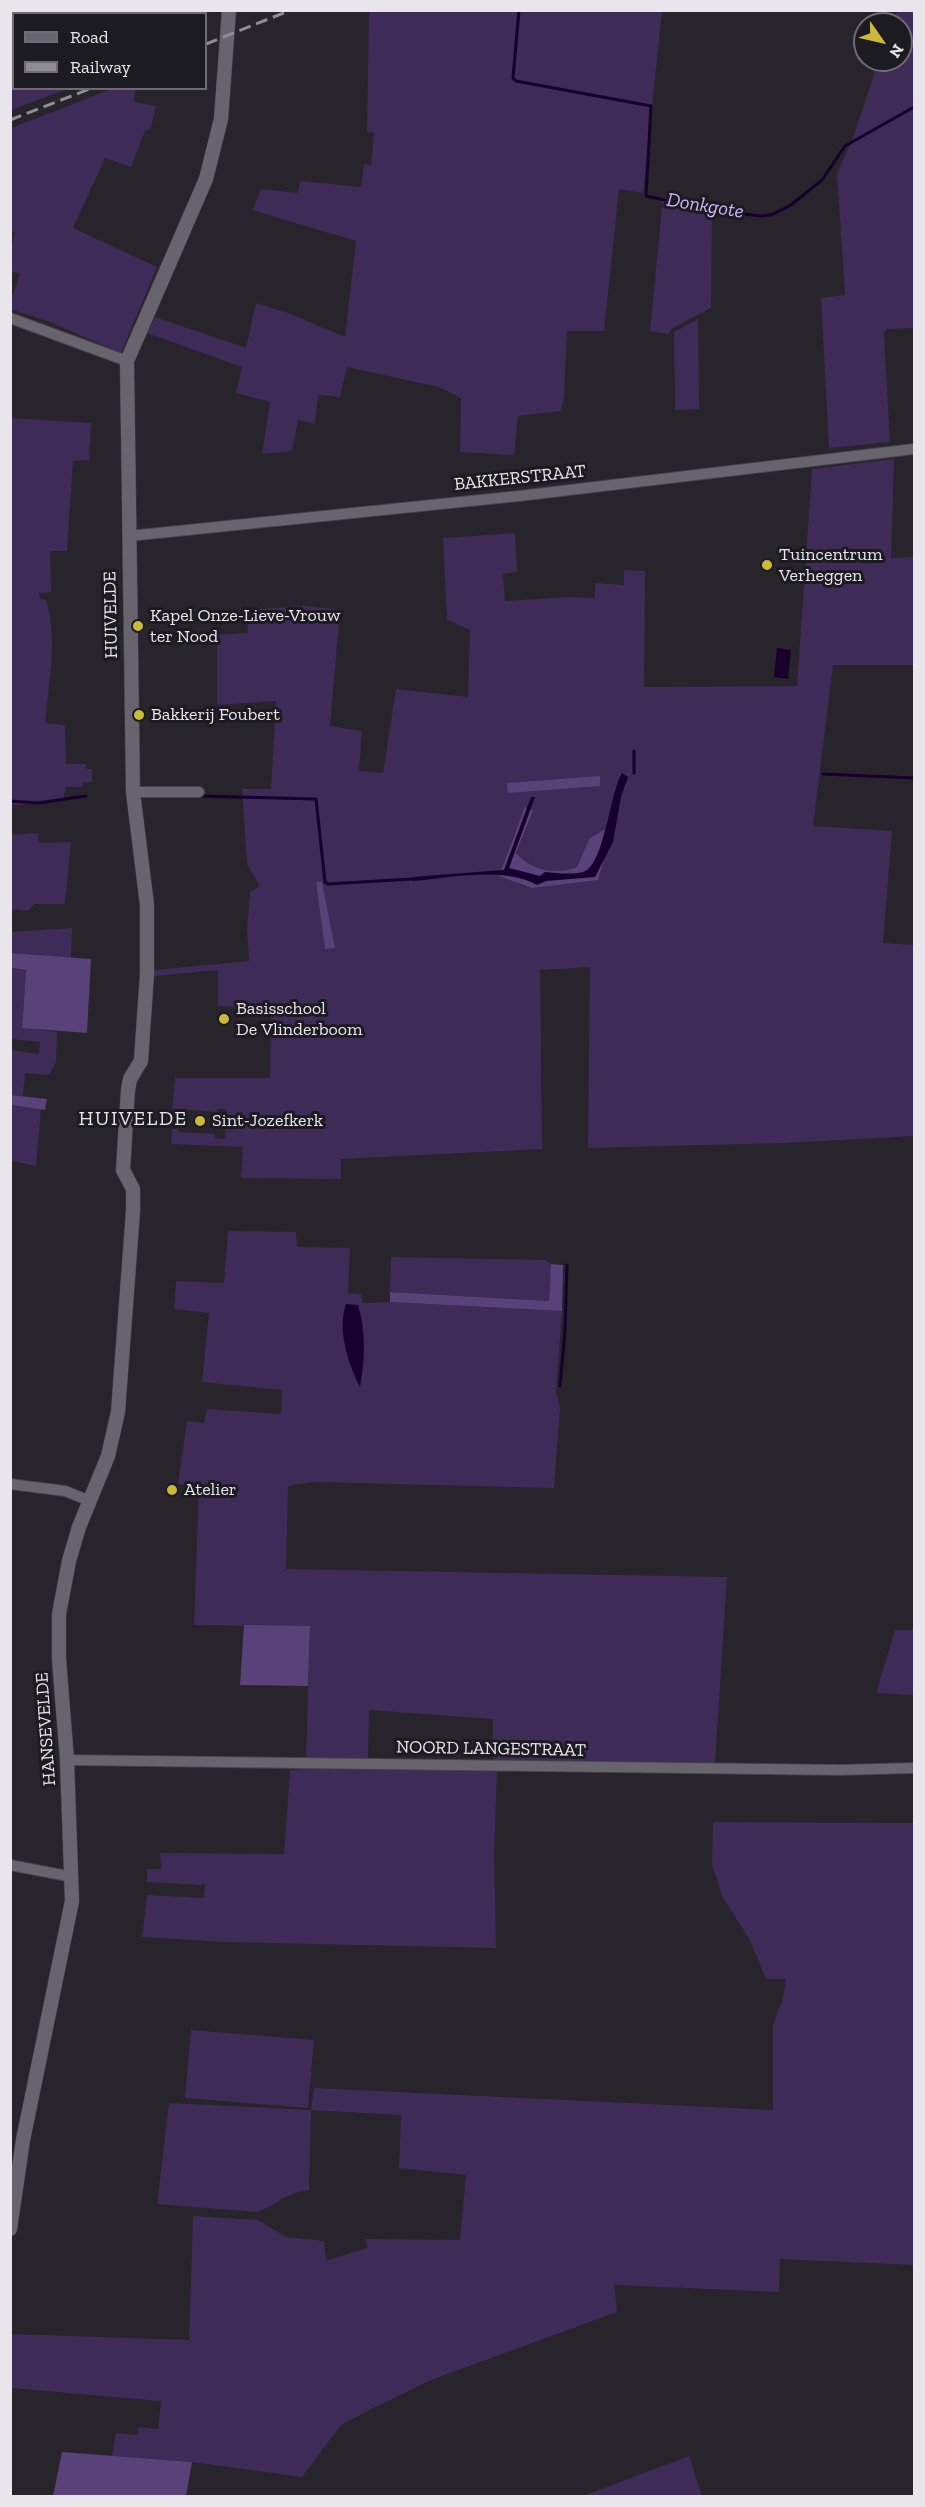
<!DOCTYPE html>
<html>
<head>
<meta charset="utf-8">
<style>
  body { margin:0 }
  #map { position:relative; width:925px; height:2507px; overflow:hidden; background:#27242c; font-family:"Zilla Slab",serif }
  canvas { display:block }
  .frame { position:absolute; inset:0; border:12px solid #e8e6eb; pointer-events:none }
  .legend { position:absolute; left:12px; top:12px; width:195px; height:78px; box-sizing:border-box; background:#1d1b22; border:2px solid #6e6c72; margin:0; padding:8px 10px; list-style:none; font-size:18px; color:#e8e6eb }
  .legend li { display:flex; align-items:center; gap:12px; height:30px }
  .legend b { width:30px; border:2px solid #6e6c72 }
  .north { position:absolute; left:853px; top:12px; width:60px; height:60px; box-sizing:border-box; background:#1d1b22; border:2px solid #6e6c72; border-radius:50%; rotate:124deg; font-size:16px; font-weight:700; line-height:24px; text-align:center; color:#e8e6eb }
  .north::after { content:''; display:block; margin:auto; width:21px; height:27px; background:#cbba39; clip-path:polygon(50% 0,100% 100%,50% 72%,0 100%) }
</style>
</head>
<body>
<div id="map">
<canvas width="925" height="2507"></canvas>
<div class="frame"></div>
<ul class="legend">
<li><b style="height:8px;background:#68646d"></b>Road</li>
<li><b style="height:8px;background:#908d94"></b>Railway</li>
</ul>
<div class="north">N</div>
</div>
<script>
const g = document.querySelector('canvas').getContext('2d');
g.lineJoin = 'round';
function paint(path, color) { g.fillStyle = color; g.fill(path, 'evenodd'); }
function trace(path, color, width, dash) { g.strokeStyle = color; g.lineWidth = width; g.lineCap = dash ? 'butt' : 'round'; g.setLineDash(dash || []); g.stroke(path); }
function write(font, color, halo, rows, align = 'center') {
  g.font = font + ' "Zilla Slab",serif'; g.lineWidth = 6; g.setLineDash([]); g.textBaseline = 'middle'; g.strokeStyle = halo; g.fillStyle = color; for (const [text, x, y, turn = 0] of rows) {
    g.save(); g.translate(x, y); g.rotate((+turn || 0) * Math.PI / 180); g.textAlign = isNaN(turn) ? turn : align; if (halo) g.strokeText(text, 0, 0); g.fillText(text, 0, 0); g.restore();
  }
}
paint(new Path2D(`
  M11,10H172V11L171,14H14V88L67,89L11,110Z
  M369,11H662L643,193L619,189L604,331H567L564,397L561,411L518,416L514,455L460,452L461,398L439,387L347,367L340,397L318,395L315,424L298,420L292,451L262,454L270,402L236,393L242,367L147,333L155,317L246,348L256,303L288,313L345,337L356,241L252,210L261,189L298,193L300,181L361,187L364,164L371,165L374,133L367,132Z
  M897,11H914V328L887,329L884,333L890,442L829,448L821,298L845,295L837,174L853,138L879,60H901V24H892Z
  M114,88L135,89L134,102L156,106L151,128L145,131L131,167L105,158L73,228L157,267L121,353L50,322L10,309L11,300L20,274L11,271V247L15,233L10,231L11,128Z
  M663,197L712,209L711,308L671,329L669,334L650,331Z
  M698,319L699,409L675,410L674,332Z
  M10,418L91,423L89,460L73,461L67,551H50L51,592L39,593L40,599L46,600C58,638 49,684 45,723L65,725L66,764H86V769H92V782H83V787H66L63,799L19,805L10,804Z
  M894,459L891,558L914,557V665H833L813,826L892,831L883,943L914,945V1136L785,1143L588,1148L590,967L540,970L542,1149L341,1159V1179L241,1178L243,1147L171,1144L172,1129H178L179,1132L215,1134V1138L225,1139L227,1109H217V1112L176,1109L172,1112L175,1078H270L271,1016L259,1015V1008L218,1006V970L154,976V970L249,961L247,929L250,892L260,886L247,864L242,789H271L276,701L217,705V635L248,633L246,610L306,606L340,610L330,726L362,731L359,771L383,773L396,689L468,697L470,630L447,620L443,538L515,533L517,572L503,574L505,601L569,597L595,598V583L624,585V570L645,571L644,687L797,686L812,469ZM526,807L533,811L516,853C534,871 554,875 577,867L589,839L598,880L499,876ZM322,882L334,948H325L316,883Z
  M38,833L39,843L71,842L65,904H34L28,911L11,909V835Z
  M72,928L71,958L11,953V932Z
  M11,968L26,970L22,1027L57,1032L56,1062L49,1075L25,1073L23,1096L11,1095L10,1050L39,1054L40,1042L11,1039Z
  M11,1105L41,1109L36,1166L11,1161Z
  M228,1231L296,1232L297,1247L350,1248L348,1293L361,1294L363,1303L390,1302L562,1311L556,1392L560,1408L554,1488L316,1482L291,1485L288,1487L286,1569L727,1577L715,1763L493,1760V1719L369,1710L368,1758H306L310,1627L194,1625L199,1487L178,1484L187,1421L204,1423L207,1409L281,1414L282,1390L202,1382L209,1313L174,1309L176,1281L224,1283Z
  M391,1257L546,1260L551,1264L549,1301L390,1292Z
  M895,1630H914V1695L876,1693Z
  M306,1768L497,1769L494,1854L496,1948L225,1942L142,1937L147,1895L204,1898L205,1883L202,1885L147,1882V1869H161L160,1853L284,1854L290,1770Z
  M713,1822L914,1823V2265L780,2259L779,2292L614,2285L617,2312L431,2380L369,2410L341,2425L302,2477L192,2462L112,2456L116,2433L138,2435L139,2427L158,2429L161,2401L11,2388V2334L189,2340L193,2216L258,2220L286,2237L324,2241L326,2261L367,2248L366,2239L460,2240L466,2175L399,2168L401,2115L311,2110L309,2190C284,2193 278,2205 257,2212L157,2204L169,2103L311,2110L314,2088L773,2110V2025L783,1998L786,1979H766L750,1940L722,1896L712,1864Z
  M191,2030L314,2040L308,2108L185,2098Z
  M689,2456L702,2496H583Z`), '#3e2b57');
paint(new Path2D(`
  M600,776V786L508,793L507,783Z
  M525,807L533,811L516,853C533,871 554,875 577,867L589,839L610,826V837L598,880L532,888L499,876Z
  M316,882H322L335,948L325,949Z
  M11,953L91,959L87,1033L22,1028L26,970L11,968Z
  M11,1095L47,1099L45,1110L11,1105Z
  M551,1264L563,1265L562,1311L390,1302V1292L549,1301Z
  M244,1625L310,1626L308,1686L240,1685Z
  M62,2452L192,2462L186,2496H53Z`), '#594179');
paint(new Path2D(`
  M777,648L791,650L788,679L774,677Z
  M622,773L628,777L621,797L613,842L595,877L546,881L537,885C504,866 449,878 413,881L412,877L504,870L531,797H535L509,868L540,876L545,872C556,873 572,875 583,872C604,867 610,792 622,773Z
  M346,1304L358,1305C366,1331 365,1360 360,1387C348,1363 337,1330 346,1304Z`), '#17002e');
trace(new Path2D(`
  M519,10L513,78L516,81L651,106L646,196L713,210L760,216L771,215L791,205L822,180L845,146L914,107
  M634,773V751
  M823,774L914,778
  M200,796L316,799L325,882L328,884L412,879
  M10,801L38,803L86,796
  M560,1386L565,1330L567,1265`), '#17002e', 3);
const street = new Path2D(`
  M10,318L127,361
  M129,536L519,496L914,449
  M133,792H199
  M10,1484L65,1491L90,1501
  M67,1760L840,1770L914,1768
  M10,1865L73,1877`);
const secondary = new Path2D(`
  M10,2229L23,2140L72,1901L67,1760L59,1659V1614L69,1561L79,1527L108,1456L118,1412L133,1211V1189L123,1170L128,1090L130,1079L141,1061L147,974V905L133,792L127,361L206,179L221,119L229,10`);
trace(street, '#444148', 12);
trace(secondary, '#444148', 15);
trace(street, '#68646d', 10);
trace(secondary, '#68646d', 14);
trace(new Path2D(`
  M206,44L291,10
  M10,120L92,88`), '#908d94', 3, [12, 6]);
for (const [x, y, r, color] of [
  [767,565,6,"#cbba39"],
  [138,626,6,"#cbba39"],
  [139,715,6,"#cbba39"],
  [224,1019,6,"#cbba39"],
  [200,1121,6,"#cbba39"],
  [172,1490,6,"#cbba39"]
]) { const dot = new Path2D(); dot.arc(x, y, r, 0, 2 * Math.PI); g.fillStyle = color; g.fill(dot); trace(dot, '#1d1b22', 2); }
write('18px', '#e8e6eb', '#1d1b22', [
  ["BAKKERSTRAAT",520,478,-6],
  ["HUIVELDE",111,615,-91],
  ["HANSEVELDE",46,1729,-94],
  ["NOORD LANGESTRAAT",491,1749,1]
]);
write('18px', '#e8e6eb', '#1d1b22', [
  ["Tuincentrum",779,555],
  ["Verheggen",779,576],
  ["Kapel Onze-Lieve-Vrouw",150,616],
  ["ter Nood",150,637],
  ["Bakkerij Foubert",151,715],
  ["Basisschool",236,1009],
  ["De Vlinderboom",236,1030],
  ["Sint-Jozefkerk",212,1121],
  ["Atelier",184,1490]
], 'left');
write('italic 20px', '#d2b7fb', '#1d1b22', [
  ["Donkgote",705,206,9]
]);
g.letterSpacing = '1.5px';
write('20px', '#e8e6eb', '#1d1b22', [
  ["HUIVELDE",133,1119]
]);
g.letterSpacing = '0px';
</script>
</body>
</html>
